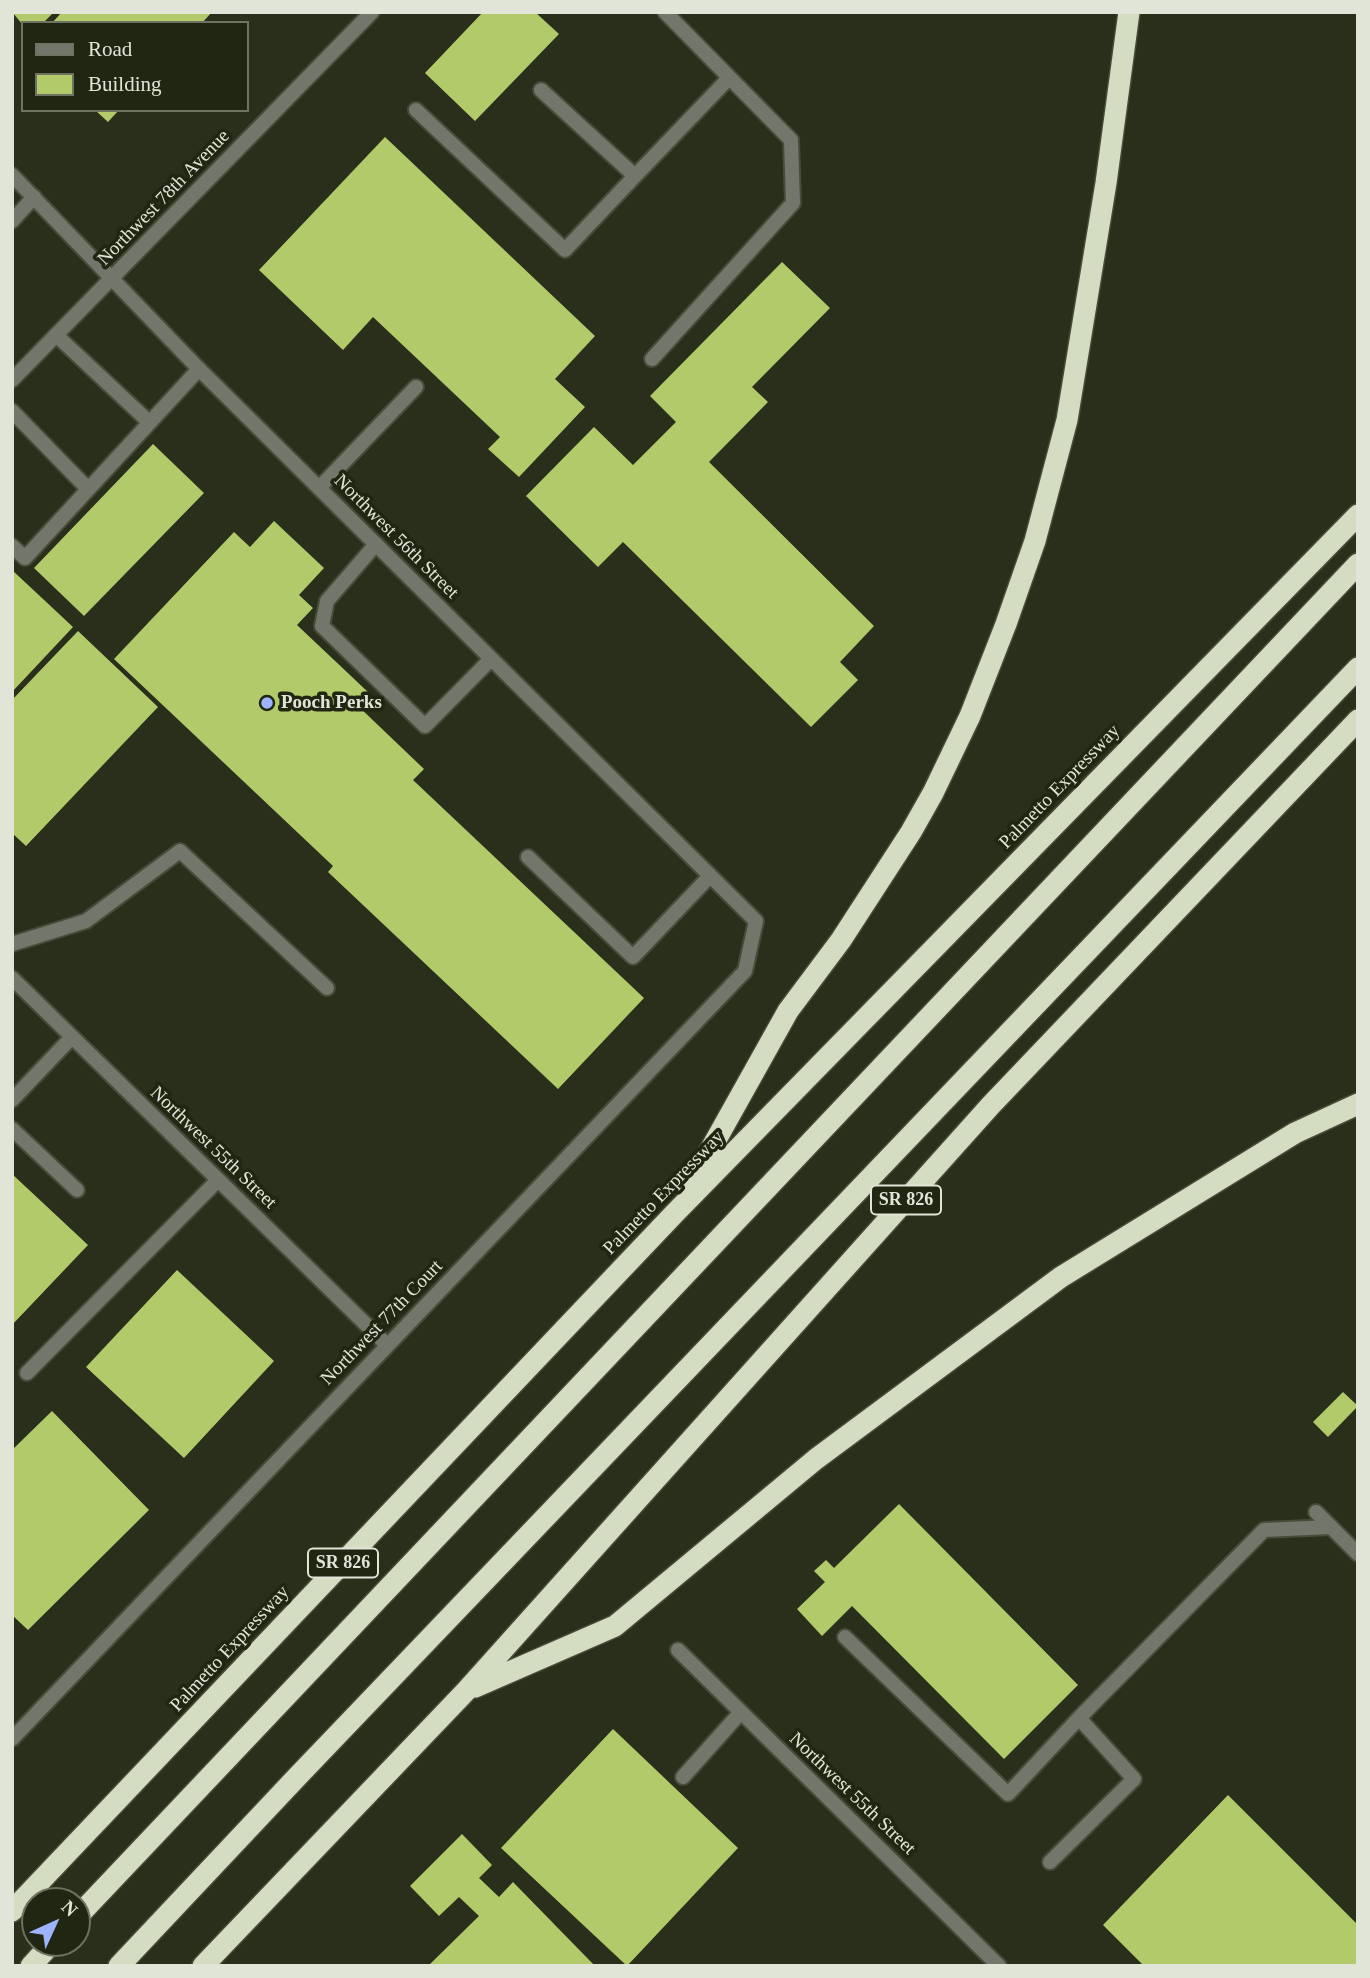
<!DOCTYPE html>
<html>
<head>
<meta charset="utf-8">
<style>
  body { margin:0 }
  #map { position:relative; width:1370px; height:1978px; overflow:hidden; background:#2a2f1b; font-family:"Times New Roman",serif }
  canvas { display:block }
  .frame { position:absolute; inset:0; border:14px solid #e1e5d8; pointer-events:none }
  .legend { position:absolute; left:21px; top:21px; width:228px; height:91px; box-sizing:border-box; background:#202611; border:2px solid #6d7261; margin:0; padding:9px 12px; list-style:none; font-size:21px; color:#e1e5d8 }
  .legend li { display:flex; align-items:center; gap:14px; height:35px }
  .legend b { width:35px; border:2px solid #6d7261 }
  .north { position:absolute; left:21px; top:1887px; width:70px; height:70px; box-sizing:border-box; background:#202611; border:2px solid #6d7261; border-radius:50%; rotate:45deg; font-size:19px; font-weight:700; line-height:28px; text-align:center; color:#e1e5d8 }
  .north::after { content:''; display:block; margin:auto; width:24px; height:32px; background:#9db4fd; clip-path:polygon(50% 0,100% 100%,50% 72%,0 100%) }
</style>
</head>
<body>
<div id="map">
<canvas width="1370" height="1978"></canvas>
<div class="frame"></div>
<ul class="legend">
<li><b style="height:9px;background:#73766b"></b>Road</li>
<li><b style="height:19px;background:#b3ca6b"></b>Building</li>
</ul>
<div class="north">N</div>
</div>
<script>
const g = document.querySelector('canvas').getContext('2d');
g.lineJoin = 'round';
function paint(path, color) { g.fillStyle = color; g.fill(path, 'evenodd'); }
function trace(path, color, width, dash) { g.strokeStyle = color; g.lineWidth = width; g.lineCap = dash ? 'butt' : 'round'; g.setLineDash(dash || []); g.stroke(path); }
function write(font, color, halo, rows, align = 'center') {
  g.font = font + ' "Times New Roman",serif'; g.lineWidth = 7; g.setLineDash([]); g.textBaseline = 'middle'; g.strokeStyle = halo; g.fillStyle = color; for (const [text, x, y, turn = 0] of rows) {
    g.save(); g.translate(x, y); g.rotate((+turn || 0) * Math.PI / 180); g.textAlign = isNaN(turn) ? turn : align; if (halo) g.strokeText(text, 0, 0); g.fillText(text, 0, 0); g.restore();
  }
}
paint(new Path2D(`
  M12,12H54L43,23H23V25Z
  M62,12H212L202,23H52Z
  M483,12H535L559,34L475,121L425,73Z
  M95,110H119L108,122Z
  M385,137L595,336L555,379L585,407L519,477L488,449L500,437L373,317L343,350L259,270Z
  M782,262L830,308L752,387L768,402L709,462L874,626L840,662L858,680L811,727L623,542L598,567L526,496L594,427L633,465L676,422L650,396Z
  M153,444L204,493L84,616L34,568Z
  M274,521L324,568L299,595L313,608L297,625L369,693L357,705L424,769L413,780L644,998L558,1089L328,872L333,866L114,659L234,532L250,547Z
  M12,570L73,627L12,692Z
  M78,631L158,707L26,846L12,833V700Z
  M12,1174L88,1245L12,1325Z
  M177,1270L274,1361L184,1458L86,1367Z
  M1343,1392L1358,1406L1328,1437L1313,1422Z
  M52,1411L149,1510L28,1630L12,1615V1450Z
  M899,1504L1078,1685L1004,1759L852,1606L822,1636L797,1609L825,1582L814,1571L826,1560L834,1568Z
  M613,1729L738,1848L627,1966L501,1848Z
  M1228,1795L1358,1925V1966H1144L1103,1925Z
  M462,1834L492,1865L479,1878L499,1897L513,1882L595,1966H428L479,1916L459,1897L439,1916L410,1886Z`), '#b3ca6b');
const lane = new Path2D(`
  M541,90L635,176L729,78
  M416,110L565,250L635,176
  M12,221L34,197
  M56,335L149,422
  M652,359L793,203L791,140
  M12,411L88,489
  M319,488L416,387
  M376,544L327,601L322,626L425,726L491,659
  M12,546L25,558L199,369
  M528,857L633,957L710,876
  M12,944L86,921L180,851L327,988
  M12,1100L72,1037
  M12,1129L77,1190
  M27,1373L218,1180
  M845,1637L1008,1794L1079,1718
  M683,1777L741,1712
  M1050,1862L1134,1779L1079,1718L1264,1530L1331,1527`);
const street = new Path2D(`
  M665,12L791,140
  M12,175L199,369L756,921L745,971L12,1739
  M12,380L372,12
  M12,978L387,1345
  M1316,1512L1358,1554
  M678,1650L999,1966`);
const highway = new Path2D(`
  M689,1188L788,1011L841,940L911,832L933,793L970,716L1006,624L1035,541L1067,420L1106,183L1129,12
  M475,1687L615,1626L816,1459L1061,1277L1295,1133L1358,1104
  M12,1911L674,1214L1358,515
  M77,1917L1358,564
  M31,1966L52,1943
  M119,1966L296,1778L1358,668
  M203,1966L466,1691L991,1105L1358,720`);
trace(lane, '#474c39', 18);
trace(street, '#474c39', 18);
trace(highway, '#474c39', 24);
trace(lane, '#73766b', 14);
trace(street, '#73766b', 14);
trace(highway, '#d4dcc2', 21);
for (const [x, y, r, color] of [
  [267,703,7,"#9db4fd"]
]) { const dot = new Path2D(); dot.arc(x, y, r, 0, 2 * Math.PI); g.fillStyle = color; g.fill(dot); trace(dot, '#202611', 2.5); }
for (const [x, y, w] of [
  [906,1200,70],
  [343,1563,70]
]) { const box = new Path2D(); box.roundRect(x - w / 2, y - 14.5, w, 29, 5); g.fillStyle = '#202611'; g.fill(box); trace(box, '#e1e5d8', 2); }
write('bold 18px', '#e1e5d8', null, [
  ["SR 826",906,1200],
  ["SR 826",343,1563]
]);
write('19px', '#e1e5d8', '#202611', [
  ["Northwest 78th Avenue",164,198,-46],
  ["Northwest 56th Street",396,537,45],
  ["Palmetto Expressway",1060,787,-46],
  ["Northwest 55th Street",213,1148,44],
  ["Palmetto Expressway",664,1193,-46],
  ["Northwest 77th Court",382,1323,-46],
  ["Palmetto Expressway",230,1649,-47],
  ["Northwest 55th Street",852,1794,44]
]);
write('bold 19px', '#e1e5d8', '#202611', [
  ["Pooch Perks",281,703]
], 'left');
</script>
</body>
</html>
